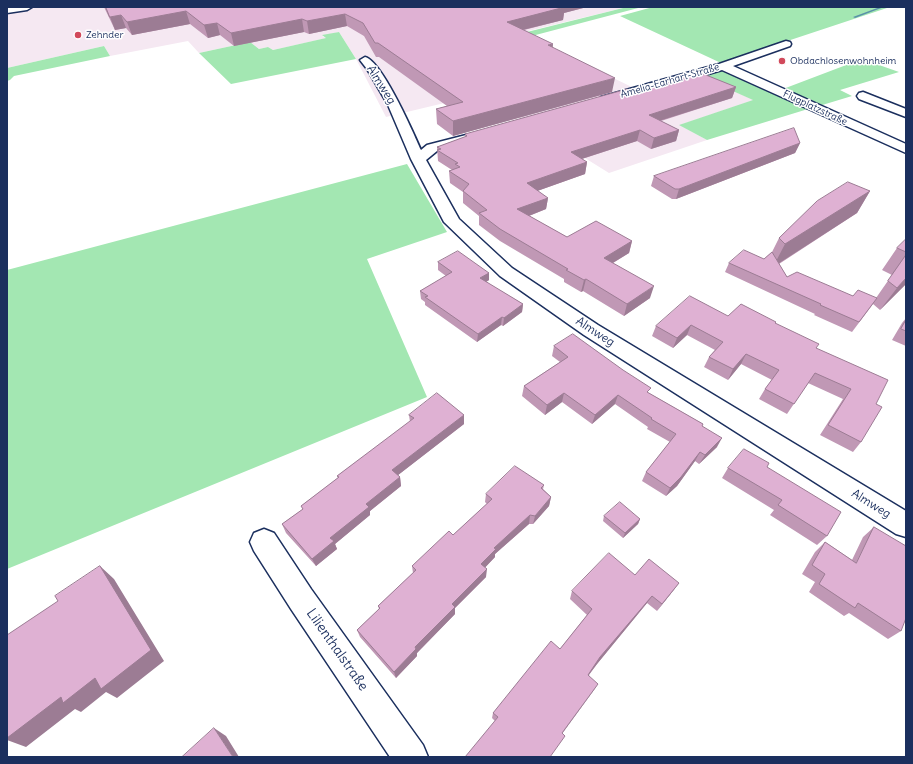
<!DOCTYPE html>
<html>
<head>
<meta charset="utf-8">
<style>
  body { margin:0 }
  #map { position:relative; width:913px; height:764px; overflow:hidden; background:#fff; font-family:Delius,sans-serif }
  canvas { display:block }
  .frame { position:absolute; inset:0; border:8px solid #1b2f5e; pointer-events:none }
</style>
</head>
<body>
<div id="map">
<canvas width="913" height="764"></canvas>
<div class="frame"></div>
</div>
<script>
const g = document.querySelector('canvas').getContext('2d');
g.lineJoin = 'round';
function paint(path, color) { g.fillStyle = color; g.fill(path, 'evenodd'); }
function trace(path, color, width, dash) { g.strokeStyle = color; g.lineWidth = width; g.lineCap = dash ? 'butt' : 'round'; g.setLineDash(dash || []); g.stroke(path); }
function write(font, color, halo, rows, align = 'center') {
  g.font = font + ' Delius,sans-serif'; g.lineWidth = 3; g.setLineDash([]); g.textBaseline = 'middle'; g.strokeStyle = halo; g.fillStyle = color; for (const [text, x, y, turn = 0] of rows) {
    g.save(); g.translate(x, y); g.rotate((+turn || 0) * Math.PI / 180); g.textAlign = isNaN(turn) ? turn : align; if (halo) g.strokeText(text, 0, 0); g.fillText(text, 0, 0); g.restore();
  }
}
paint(new Path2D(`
  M7,7H627L520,33L636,89L699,76L754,100L680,125L707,140L609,173L482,94L386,117L356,59L339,32L322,36L327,38L273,50L268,47L259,49L250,42L199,53L188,41L110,56L104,46L7,68Z`), '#f5e8f2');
paint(new Path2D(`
  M627,7H642L528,37L519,34Z
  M653,7H890L721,63L620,16Z
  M339,32L356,59L231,84L199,53L250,42L259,49L268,47L273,50L326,38L322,35Z
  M104,46L110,56L14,76L10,80L7,81V68Z
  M862,59L899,72L840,90L852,96L819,106L783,89Z
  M725,69L808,109L707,140L679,125L753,100L699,76Z
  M407,164L447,232L367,259L427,397L7,569V270Z`), '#a3e7b2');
paint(new Path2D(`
  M880,7H884L855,18L853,17Z`), '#5991a8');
const street = new Path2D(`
  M7,7H32L27,10L7,13Z
  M786,41L790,42L791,44L790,46L733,66L906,144V153L722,70L605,104L601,103L599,100L601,97L719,64Z
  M365,57C382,61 413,132 421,150L427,145L466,135L471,136L473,139L471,142L437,151L426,160L459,219L512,268L598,325L906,511V537L896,534L584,335L500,276L444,222L411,159L388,105L367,69L360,60Z
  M863,92L906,109V117L859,99L857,96L859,93Z
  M264,529L274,533L311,589L423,745L428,757H390L291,609L254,551L250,542L254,533Z`);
trace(street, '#1b2f5e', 3);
paint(street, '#fff');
paint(new Path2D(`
  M104,7H587L564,13L563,20L524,30L553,48L612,92L453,136L437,124L436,109L447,106L379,57H376L364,36L347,26L309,34L304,32L234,46L220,35L208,38L190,24L132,35L126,28L115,30Z
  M736,87L732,98L661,121L679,130L676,141L651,149L637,141L582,159L587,162L585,174L537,191L548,198L546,209L529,216L567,237L632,241L629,253L613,263L650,298L624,316L583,291L581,292L564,282V279L500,241L479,225V216L463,203V192L450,183L449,171L452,170L438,161L437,147L465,137V134L635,92Z
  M800,143L795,153L676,199H672L651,186L654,176Z
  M870,191L857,213L779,264L787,277L853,296L876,298L892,275L882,270L897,248L906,239V284L880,310L873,304L852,332L814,315L815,314L725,272L729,263L764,259L772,252L779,238Z
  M438,262L489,273V280L486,282L523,304L522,312L503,326L501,325L477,342L425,305V302L421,299L420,291L446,276L438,270Z
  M728,316L776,322L775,323L816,348L876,404L861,442L853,452L820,435L843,399L808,383L787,414L759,399L765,389L772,380L741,364L728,380L704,367L709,357L715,350L687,335L673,348L652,336L656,326Z
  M906,318V346L892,340L902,323Z
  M554,346L649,393L703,424L702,426L717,447L699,464L695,461L677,486L666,496L642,481L646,472L670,442L647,429L648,427L615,404L592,424L562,402L545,415L522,396L524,386L560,362L552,356Z
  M409,415H464V424L398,475L400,477L401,486L370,511V515L335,544L337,549L316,566L286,533L282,524L303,509L301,506L338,478L337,476L410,422Z
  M767,467L827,536L817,545L770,515L774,510L722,478L728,468Z
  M544,485L543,489L551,497L549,506L533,524H529L495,554V557L485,567L486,577L455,608V614L417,653V656L396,678L360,637L357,630L379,609L378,606L413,573L412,566L453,535L487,504L485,502L486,494Z
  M604,516L640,519L638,524L623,538L603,521Z
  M874,527L901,631L888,639L849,613L844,616L809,592L815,582L802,574L815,552L825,542L852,560L863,537Z
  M635,575L679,583L657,611L647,603L597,664L589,675L594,690L495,721L492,718L493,713L560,649L587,615L570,599L572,591Z`), '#c098b5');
paint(new Path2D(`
  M553,7H587L564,13L563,20L506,34L507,22Z
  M186,11L190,24L132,35L127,22Z
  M345,14L347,26L309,34L307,21Z
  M121,15L126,28L115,30L110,17Z
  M302,19L304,32L234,46L231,33Z
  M217,23L220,35L208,38L204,25Z
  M553,44L552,58L548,45Z
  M615,78L612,92L453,136V121Z
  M736,87L732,98L646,125L649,115Z
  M640,130L637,141L569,163L571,152Z
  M679,130L676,141L651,149L654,138Z
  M800,143L795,153L676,199L679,189Z
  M587,162L585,174L526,195L527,183Z
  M870,191L857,213L773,267L785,244Z
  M548,198L546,209L516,221L517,209Z
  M632,241L629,253L601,270L604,258Z
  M489,273V280L480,286V278Z
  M906,278V284L880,310L897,288Z
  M586,279L583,291L581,292L584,280Z
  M654,286L650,298L624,316L627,304Z
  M523,304L522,312L503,326L504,318Z
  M502,317L501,325L477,342L478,334Z
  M691,325L687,335L673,348L677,338Z
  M746,354L741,364L728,380L733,369Z
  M564,393L562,402L545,415L547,405Z
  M618,395L615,404L592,424L595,415Z
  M464,415V424L393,479L392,470Z
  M722,438L717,447L699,464L705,455Z
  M700,452L695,461L677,486L666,496L670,488Z
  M400,477L401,486L370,511V515L335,544L337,549L316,566L312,559L330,538L366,504Z
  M551,497L549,506L533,524L535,516Z
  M530,515L529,524L495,554V557L481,572V564L494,548Z
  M640,519L638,524L623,538L625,533Z
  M100,566L114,579L164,661L117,698L106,692L81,712L75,709L26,747L7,740V738Z
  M487,569L486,577L455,608V614L417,653V656L396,678L394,672L452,604Z
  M679,583L673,591L657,611L662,604Z
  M652,596L647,603L597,664L584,681L600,657Z
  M598,684L594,690L559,738L562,733Z
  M214,728L226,736L239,757H233Z`), '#9c7c94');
const building = new Path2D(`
  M106,7H565L507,22L553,44L548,45L615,78L453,121L436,109L463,102L378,43H375L363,23L345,14L307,21L302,19L231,33L217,23L204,25L186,11L127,22L121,15L110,17Z
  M701,73L736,87L649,115L679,130L654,138L640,130L571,152L587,162L527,183L548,198L517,209L567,237L596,221L632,241L604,258L654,286L627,304L586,279L584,280L566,270L568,269L500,229L479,213L487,210L463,191L469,184L449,171L460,167L455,164L458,163L437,150L441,149L437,147L467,136L465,134L627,89L635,92Z
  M794,128L800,143L679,189H675L654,176Z
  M848,182L870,191L785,244L779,238L817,201Z
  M906,239V252L897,248Z
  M744,250L764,259L772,252L787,277L797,272L853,296L858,290L877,298L859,322L820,305L821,304L729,263Z
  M458,251L489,273L480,278L523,304L504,318L502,317L478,334L425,297L428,296L420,291L452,272L438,262Z
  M906,255V278L897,288L888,281Z
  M690,296L728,316L741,304L776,322L775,323L819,344L816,348L888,380L876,404L882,407L861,442L828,425L851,389L815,373L794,404L765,389L779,370L746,354L733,369L709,357L723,342L691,325L677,338L656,326Z
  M906,320V331L901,329Z
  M573,334L623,370L651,388L647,392L703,424L702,426L722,438L705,455L700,452L681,477L670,488L646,472L676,434L651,419L652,418L618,395L595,415L564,393L547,405L524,386L568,357L554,346Z
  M437,393L464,415L392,470L400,477L366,504L369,507L330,538L334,541L312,559L282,524L303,509L301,506L339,477L337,476L414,418L409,415Z
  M744,449L769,463L767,467L841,512L827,536L778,505L782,500L728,468Z
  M515,466L544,485L541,488L551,497L535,516L530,515L494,548L496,549L481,564L487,569L452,604L455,607L415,647L416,649L394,672L357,630L380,608L378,606L416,570L412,566L449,531L453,535L492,499L486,494Z
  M620,502L640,519L625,533L604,516Z
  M874,527L906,546V618L901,631L858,603L855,608L819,584L825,574L812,565L825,542L856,563Z
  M609,553L635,575L649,559L679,583L662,604L652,596L600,657L588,675L598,684L562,733L565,736L550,757H465L498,717L493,713L551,641L560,649L592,609L572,591Z
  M100,566L151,650L101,689L95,678L63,703L61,697L7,738V635L58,601L55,596Z
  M214,728L233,757H182Z`);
paint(building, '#dfb1d3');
trace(building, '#9c7c94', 1);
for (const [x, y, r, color] of [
  [78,35,4,"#d1495b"],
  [782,61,4,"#d1495b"]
]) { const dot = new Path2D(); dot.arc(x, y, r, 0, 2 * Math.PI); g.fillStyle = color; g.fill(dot); trace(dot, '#fff', 1.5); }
write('10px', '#1b2f5e', '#fff', [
  ["Zehnder",86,35],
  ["Obdachlosenwohnheim",790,61]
], 'left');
write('10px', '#1b2f5e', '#fff', [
  ["Amelia-Earhart-Straße",670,81,-16],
  ["Flugplatzstraße",815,108,25]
]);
write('12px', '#1b2f5e', '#fff', [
  ["Almweg",381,85,58],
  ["Almweg",595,332,33],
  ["Almweg",871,504,32]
]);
write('14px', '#1b2f5e', '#fff', [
  ["Lilienthalstraße",337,650,55]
]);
</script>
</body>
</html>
